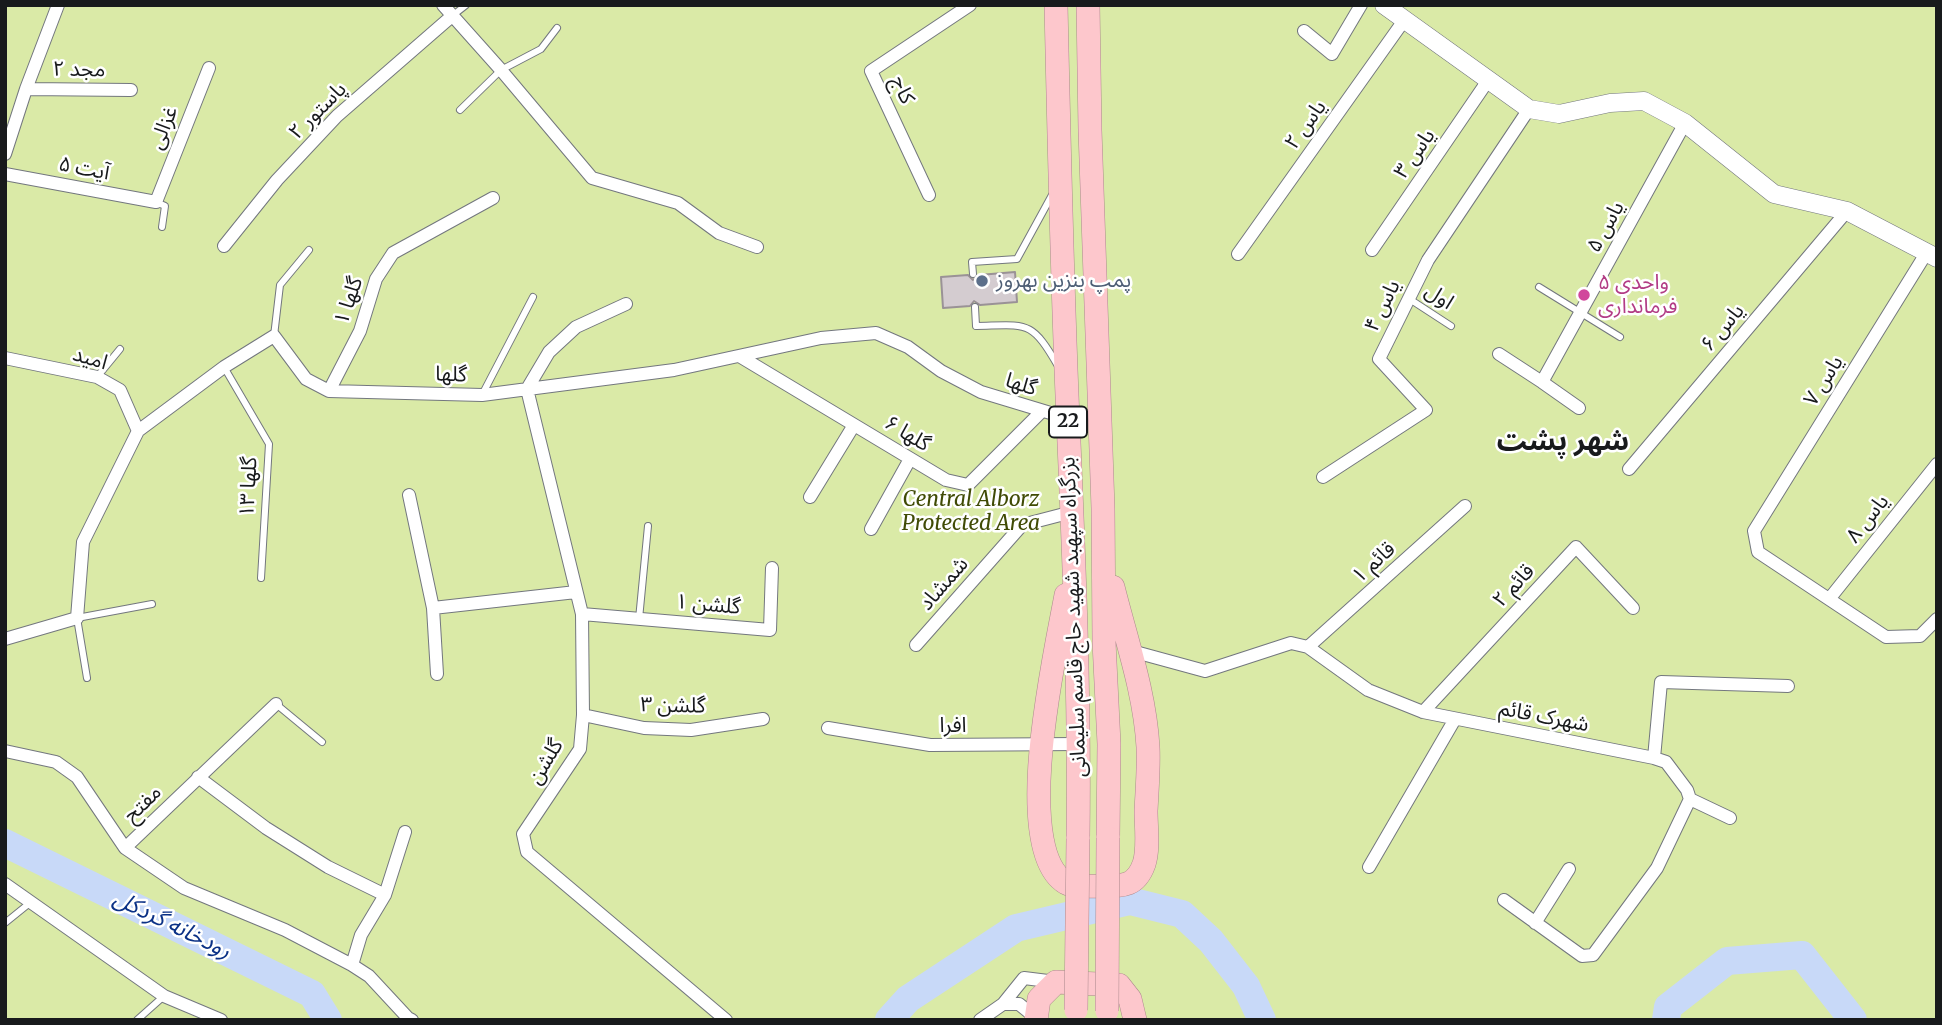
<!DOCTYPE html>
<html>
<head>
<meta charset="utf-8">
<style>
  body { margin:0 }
  #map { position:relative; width:1942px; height:1025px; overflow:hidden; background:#eef3fa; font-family:Merriweather,serif }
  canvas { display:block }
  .frame { position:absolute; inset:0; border:7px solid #181a1c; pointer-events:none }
</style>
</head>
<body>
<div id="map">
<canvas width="1942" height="1025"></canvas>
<div class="frame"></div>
</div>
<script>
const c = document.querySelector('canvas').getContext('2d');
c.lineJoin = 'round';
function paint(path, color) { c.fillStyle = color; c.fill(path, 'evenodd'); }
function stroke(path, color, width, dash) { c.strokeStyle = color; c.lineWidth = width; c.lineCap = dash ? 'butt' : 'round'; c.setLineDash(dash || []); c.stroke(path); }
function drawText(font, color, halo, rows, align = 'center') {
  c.font = font + ' Merriweather,"Noto Sans Arabic",serif'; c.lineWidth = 5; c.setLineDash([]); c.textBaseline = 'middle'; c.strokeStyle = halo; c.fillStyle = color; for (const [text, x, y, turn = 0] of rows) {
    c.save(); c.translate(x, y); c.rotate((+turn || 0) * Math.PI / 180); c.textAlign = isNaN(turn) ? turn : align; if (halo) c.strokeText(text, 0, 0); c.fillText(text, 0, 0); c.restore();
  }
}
paint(new Path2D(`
  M5 5H1937V1020H5Z`), '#daeaa7');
stroke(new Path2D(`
  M5 843 312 994 328 1020
  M889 1020 908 999 1016 928 1130 901 1182 914 1211 941 1246 986 1262 1020
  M1666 1020 1668 1007 1727 961 1802 955 1853 1020`), '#c8d9f8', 28);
const building = new Path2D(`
  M1015 272 1017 302 980 305 974 301 970 306 943 308 941 277 968 275 973 280 979 275Z`);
paint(building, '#d4ccd0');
stroke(building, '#9a9296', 2);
const lane = new Path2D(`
  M452 16 466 5
  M460 110 501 70 541 49 557 28
  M156 202 165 206 162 227
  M973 274 972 262 1017 259 1052 195
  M1539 287 1620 337
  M1408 298 1451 326
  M975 307 976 326C1027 325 1031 319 1058 366
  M274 336 280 285 309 250
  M224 367 269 444 261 578
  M97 377 120 349
  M483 393 533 297
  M639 619 648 526
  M87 678 77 618 152 604
  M276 704 322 742
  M5 923 31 902
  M137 1020 164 996`);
const street = new Path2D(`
  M443 5 501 70 592 178 678 203 719 233 757 247
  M1304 31 1332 54 1361 5
  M26 89 131 90
  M5 154 26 89 58 5
  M5 174 156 202 209 68
  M929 195 871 71 970 5
  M224 246 277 180 337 116 452 16
  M1372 250 1489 79
  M1927 252 1754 531 1758 552 1886 637 1920 636 1937 619
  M1238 254 1405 19
  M626 304 576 327 549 352 527 389 582 614 583 715 580 749 523 834 527 852 726 1020
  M1499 354 1542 382
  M741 357 946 480 968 485 1041 412
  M5 358 97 377 120 390 138 431
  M329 391 360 331 376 279 393 253 493 198
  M1579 408 1542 382 1685 123
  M1629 469 1847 211
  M1323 477 1426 410 1379 359 1428 260 1529 109
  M409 495 433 608 437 674
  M810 497 854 425
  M871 529 910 459
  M1830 598 1937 464
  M433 608 576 592
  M582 614 770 630 772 568
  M5 639 77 618 83 542 138 431 224 367 274 336 306 379 329 391 482 395 674 370 821 338 876 333 908 347 941 371 981 392 1067 418
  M916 645 1022 525 1072 512
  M1308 647 1465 506
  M1128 650 1205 671 1291 643 1308 647 1368 690 1423 712 1654 758 1666 762 1687 790 1690 799 1657 868 1593 955 1582 956 1504 900
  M1423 712 1576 547 1633 608
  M583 715 644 728 691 730 763 719
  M828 728 930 745 1079 744
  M5 751 56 762 77 777 125 848 276 704
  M1654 758 1661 682 1788 686
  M198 777 266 828 328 867 385 895 405 832
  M1690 799 1730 818
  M125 848 184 888 285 930 352 965
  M1369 867 1455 719
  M5 884 164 996 221 1020
  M385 895 361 935 352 965 369 976 408 1018 412 1020
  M1535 923 1569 869
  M1003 1004H1019L1035 1017
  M980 1020 1003 1004 1024 978 1056 982`);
const secondary = new Path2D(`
  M1384 5 1529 109 1559 114 1610 103 1644 101 1685 123 1774 194 1847 211 1937 258`);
const highway = new Path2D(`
  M1056 5C1059 143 1062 281 1068 419 1074 559 1080 698 1078 839
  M1088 5 1090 130 1103 508 1104 642 1109 744 1108 838
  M1066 595C1056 650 1010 850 1066 883 1075 888 1093 886 1103 886 1124 886 1136 886 1144 864 1149 849 1146 827 1146 811 1147 790 1149 768 1148 747 1145 693 1126 639 1113 587
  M1036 1020 1039 999 1056 982 1119 985 1130 999 1135 1020`);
stroke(lane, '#73777e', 8);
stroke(street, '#73777e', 14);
stroke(secondary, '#73777e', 19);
stroke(highway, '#ad8a8e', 24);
stroke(lane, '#fff', 6);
stroke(street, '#fff', 12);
stroke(secondary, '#fff', 18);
stroke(highway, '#fdc7cc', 23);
const highwayBridge = new Path2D(`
  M1076 1010 1078 839
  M1107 1011 1108 838`);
stroke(highwayBridge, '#ad8a8e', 24, []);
stroke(highwayBridge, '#fdc7cc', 23);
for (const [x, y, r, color] of [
  [982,281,7,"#5c6f8a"],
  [1584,295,7,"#d1479c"]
]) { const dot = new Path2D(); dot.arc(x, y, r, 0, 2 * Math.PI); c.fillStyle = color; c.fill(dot); stroke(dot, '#fff', 2.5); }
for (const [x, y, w] of [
  [1068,422,38]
]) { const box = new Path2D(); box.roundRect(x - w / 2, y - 15.5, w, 31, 5); c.fillStyle = '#fff'; c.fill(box); stroke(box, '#181a1c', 2); }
drawText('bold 19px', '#181a1c', null, [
  ["22",1068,422]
]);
drawText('21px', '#181a1c', '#fff', [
  ["مجد ۲",79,70,1],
  ["کاج",902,90,65],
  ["پاستور ۲",318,111,-45],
  ["یاس ۲",1306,125,-54],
  ["غزالی",164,128,-68],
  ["یاس ۳",1415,154,-55],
  ["آیت ۵",84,169,11],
  ["یاس ۵",1606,227,-61],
  ["اول",1439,297,33],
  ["گلها ۱",349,301,-71],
  ["یاس ۴",1383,306,-64],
  ["یاس ۶",1723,328,-50],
  ["امید",90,359,17],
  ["گلها",451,375,2],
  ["یاس ۷",1824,381,-58],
  ["گلها",1021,385,18],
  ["گلها ۶",907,434,31],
  ["گلها ۱۳",249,487,-87],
  ["یاس ۸",1868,519,-52],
  ["قائم ۱",1374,563,-42],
  ["شمشاد",944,584,-49],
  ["قائم ۲",1514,586,-47],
  ["گلشن ۱",708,605,5],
  ["بزرگراه سپهبد شهید حاج قاسم سلیمانی",1074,617,-92],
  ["گلشن ۳",673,706,1],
  ["شهرک قائم",1544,717,11],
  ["افرا",953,726],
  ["گلشن",546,762,-59],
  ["مفتح",143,804,-44]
]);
drawText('21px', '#4e5e75', '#fff', [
  ["پمپ بنزین بهروز",996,281]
], 'left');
drawText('21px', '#b23c85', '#fff', [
  ["۵ واحدی",1598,283],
  ["فرمانداری",1598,307]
], 'left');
drawText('italic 21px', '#404b05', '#fff', [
  ["Central Alborz",971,500],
  ["Protected Area",971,524]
]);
drawText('italic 23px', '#0b3186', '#fff', [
  ["رودخانه گردکل",172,925,26]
]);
drawText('bold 28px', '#181a1c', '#fff', [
  ["شهر پشت",1563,442]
]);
</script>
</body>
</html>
